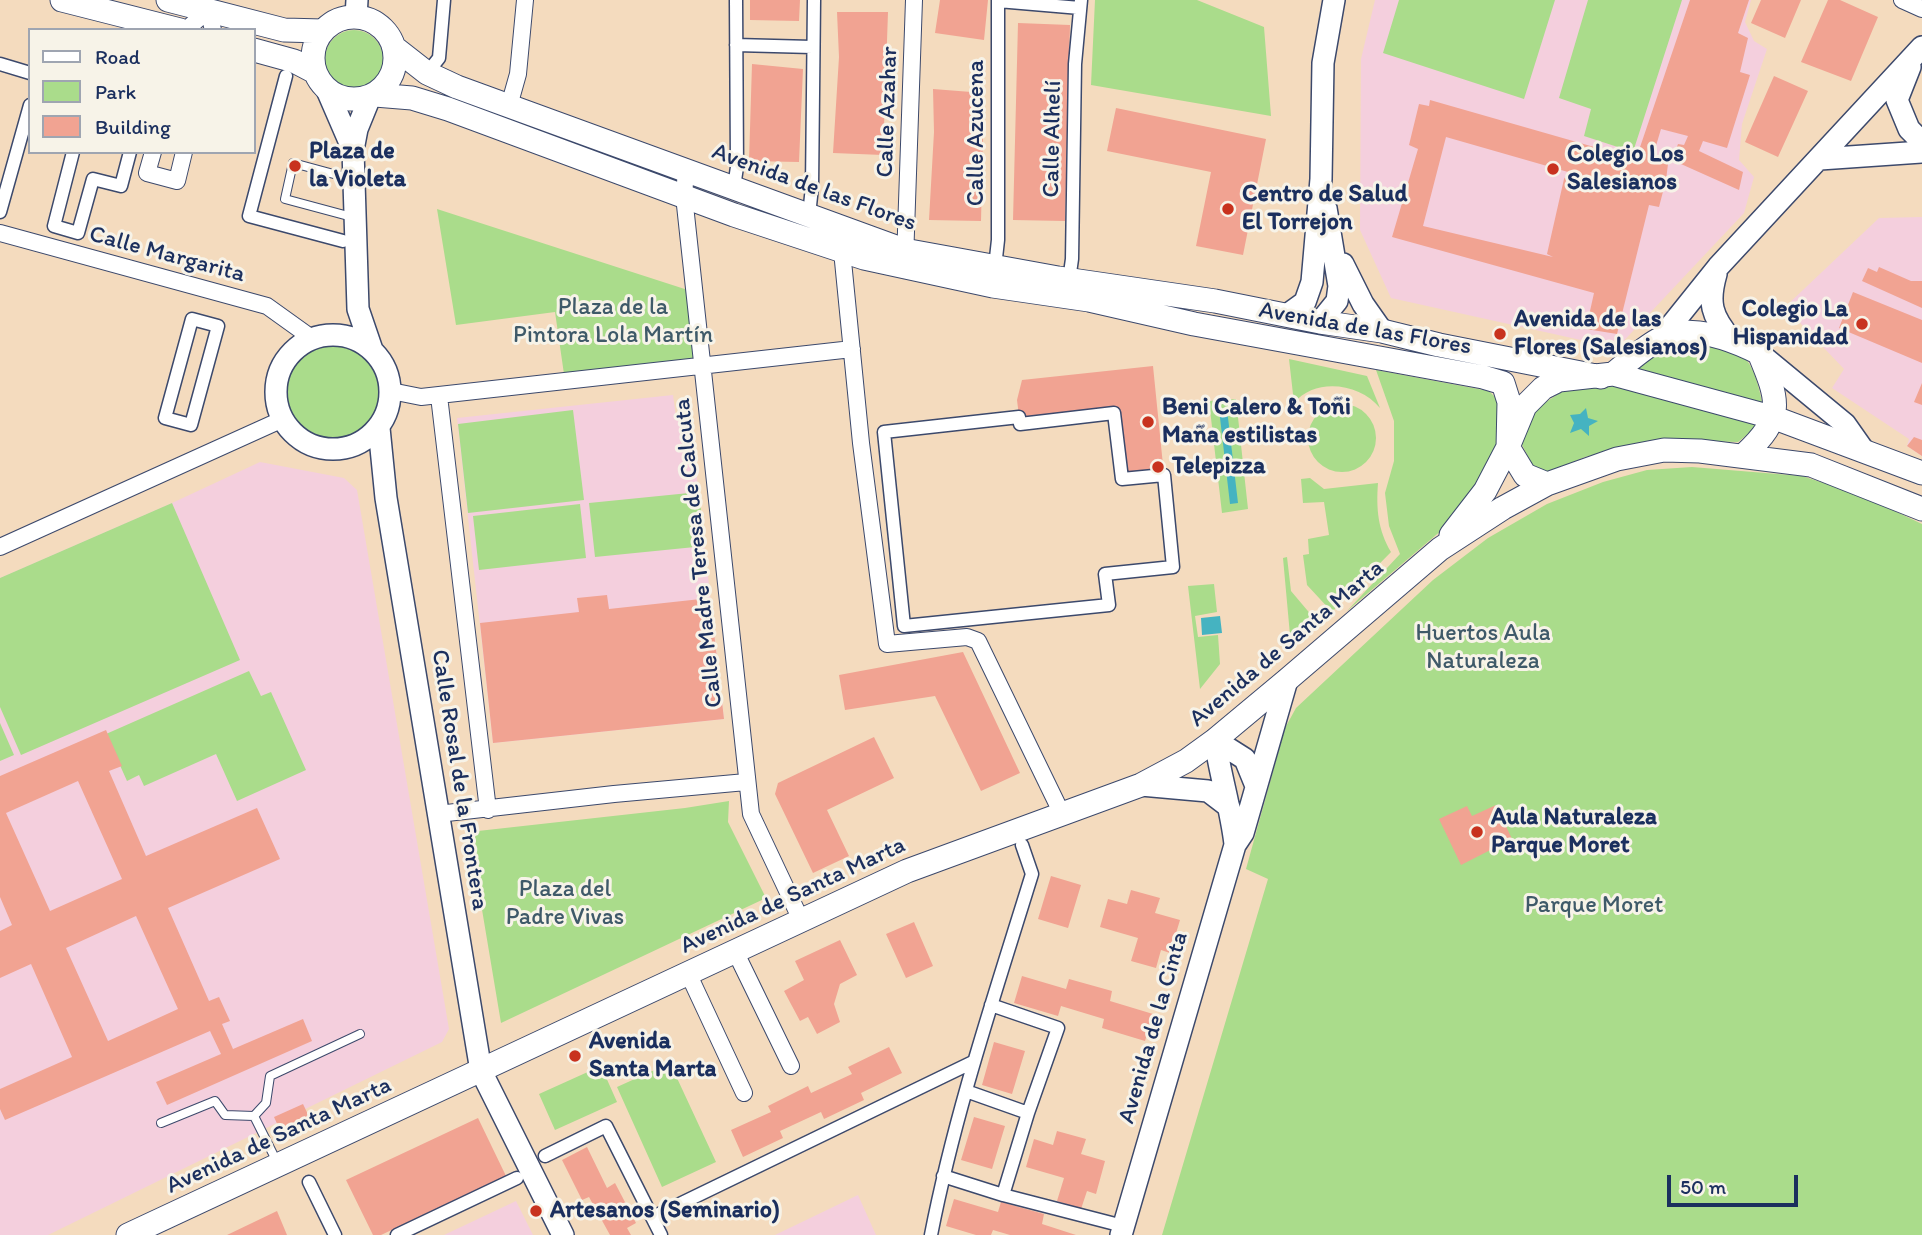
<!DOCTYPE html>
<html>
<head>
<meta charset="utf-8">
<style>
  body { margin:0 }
  #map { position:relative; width:1922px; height:1235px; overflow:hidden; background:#f4dbbe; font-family:Itim,sans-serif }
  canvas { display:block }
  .legend { position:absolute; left:28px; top:28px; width:228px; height:126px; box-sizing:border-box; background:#f7f3e8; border:2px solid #9fa5b1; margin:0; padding:9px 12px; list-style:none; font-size:21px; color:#1b2f5e }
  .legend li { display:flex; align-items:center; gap:14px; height:35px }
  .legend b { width:35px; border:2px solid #9fa5b1 }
  .scale { position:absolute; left:1667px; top:1175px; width:131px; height:32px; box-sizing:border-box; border:4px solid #1b2f5e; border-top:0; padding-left:9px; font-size:21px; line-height:24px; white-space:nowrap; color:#1b2f5e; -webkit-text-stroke:5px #f7f3e8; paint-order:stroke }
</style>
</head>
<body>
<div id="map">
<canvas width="1922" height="1235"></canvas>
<ul class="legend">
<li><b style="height:9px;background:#fff"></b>Road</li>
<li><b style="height:19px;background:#aadc8b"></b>Park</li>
<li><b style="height:19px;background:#f1a392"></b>Building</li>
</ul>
<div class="scale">50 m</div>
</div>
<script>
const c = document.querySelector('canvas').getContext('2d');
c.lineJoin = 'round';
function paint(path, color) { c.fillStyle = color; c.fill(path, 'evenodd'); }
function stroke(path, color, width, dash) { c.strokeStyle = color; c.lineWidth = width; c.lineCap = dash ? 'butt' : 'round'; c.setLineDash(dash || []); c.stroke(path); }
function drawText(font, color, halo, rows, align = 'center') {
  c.font = font + ' Itim,sans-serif'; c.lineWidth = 6; c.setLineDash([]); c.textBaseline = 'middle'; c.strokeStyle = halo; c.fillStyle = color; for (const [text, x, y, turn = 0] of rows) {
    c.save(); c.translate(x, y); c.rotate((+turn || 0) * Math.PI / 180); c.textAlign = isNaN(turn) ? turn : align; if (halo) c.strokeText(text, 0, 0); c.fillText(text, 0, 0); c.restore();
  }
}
paint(new Path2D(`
  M1375 0H1751L1745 22 1754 41 1767 49 1742 124 1739 160 1754 177 1744 213 1617 348 1391 298 1360 230 1361 59Z
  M1922 217V456L1907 446 1909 439 1832 388 1844 369 1785 307 1879 218Z
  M673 395 676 417 690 416 724 719 493 743 457 418Z
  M260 462 344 478 357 490 449 1029 442 1042 48 1235H0V578L172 503Z
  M858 1195 876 1235H775Z
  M516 1201 533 1235H444Z`), '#f4cfdd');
paint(new Path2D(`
  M1095 0H1197L1264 27 1271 116 1091 85Z
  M1399 0H1555L1524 99 1383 53Z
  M1588 0H1682L1633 152 1584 136 1591 109 1559 98Z
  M325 59a29 29 0 1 1 58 0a29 29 0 1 1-58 0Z
  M437 209 694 292 702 366 565 381 555 312 456 325Z
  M1691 342C1744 349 1752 352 1763 406L1634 370 1666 348Z
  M285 393a49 49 0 1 1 98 0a49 49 0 1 1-98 0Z
  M1289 359 1367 376 1380 408C1360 383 1315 377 1294 403Z
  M1376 370 1489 391 1496 398 1499 413 1500 427 1496 461 1470 506 1347 611 1400 554 1389 526 1385 493 1394 461V421Z
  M1607 383 1759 425 1738 442 1656 440 1585 457 1548 473 1534 468 1521 443 1534 410 1564 390Z
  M1236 399 1248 509 1222 513 1209 401Z
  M1308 438a34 34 0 1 1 68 0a34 34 0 1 1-68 0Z
  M573 410 584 500 468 513 458 424Z
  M1692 467 1802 476 1861 495 1922 524V1235H1162L1268 879 1246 869 1285 728 1296 708 1433 580 1488 538 1547 504 1603 482 1647 470Z
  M1310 478 1324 489 1378 483C1376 509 1378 530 1391 552L1332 612 1307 585 1303 555 1309 554 1308 539 1329 535 1324 502 1303 503 1301 479Z
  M699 492 705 546 595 557 589 503Z
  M172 503 240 660 21 755 0 707V578Z
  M580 504 586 558 479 570 473 516Z
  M1287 557 1291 591 1318 623 1291 646 1283 558Z
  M1214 584 1217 612 1195 616 1198 637 1218 635 1220 664 1200 689 1188 586Z
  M249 671 261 696 271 692 306 770 237 801 216 754 144 786 139 775 127 781 106 734Z
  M0 723 14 755 0 761Z
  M729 801 728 822 766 898 501 1023 469 832 685 808Z
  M670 1063 716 1162 662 1187 617 1087Z
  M601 1066 617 1102 555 1130 539 1094Z`), '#aadc8b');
paint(new Path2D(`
  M1586 408 1588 418 1598 421 1589 426V436L1581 429 1570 433 1574 423 1570 415 1580 414Z
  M1219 409H1227L1238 503 1230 504Z
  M1220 616 1222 633 1202 635 1201 618Z`), '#45b3c1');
paint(new Path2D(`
  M750 0H800L799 21 750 20Z
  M940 0H988L984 40 935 33Z
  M1690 0H1749L1738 33 1748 38 1740 72 1750 75 1727 148 1703 141 1699 151 1743 172 1739 190 1672 160 1678 144 1684 145 1688 136 1661 129 1652 159 1668 164 1666 180 1659 207 1649 205 1617 334 1586 329 1594 293 1392 237 1418 149 1409 145 1419 104 1429 106 1430 100 1636 159ZM1446 137 1568 172 1564 179 1547 254 1553 257 1423 226Z
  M1761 0H1801L1785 38 1751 23Z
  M1828 0H1840L1878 17 1851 81 1801 62Z
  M837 12H888L883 155 833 153 839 57Z
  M1018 23 1070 25 1065 221 1013 220Z
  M752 64 803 69 799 162 749 161Z
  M1774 76 1808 91 1778 157 1745 142Z
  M933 89 984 93 981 221 929 220 934 132Z
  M1116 108 1266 139 1243 255 1196 246 1211 172 1107 151Z
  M1879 267 1911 281H1922V308L1862 281 1868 268 1877 272Z
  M1853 292 1922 320V363L1839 328Z
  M1153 366 1164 475 1122 479 1114 413 1020 424 1017 400 1022 380Z
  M1922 383V405L1914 402Z
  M1914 437 1922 440V456L1907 446Z
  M607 595 609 609 710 598 724 719 493 743 480 623 579 612 577 598Z
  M963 652 1020 773 981 791 935 696 845 710 839 675Z
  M106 730 122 766 109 771 146 856 257 808 280 859 168 908 209 1001 219 997 230 1021 222 1024 233 1049 303 1019 312 1041 167 1105 156 1082 221 1054 210 1031 5 1120 0 1109V1089L72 1057 31 964 0 978V931L12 925 0 897V776ZM78 781 122 879 50 911 6 813ZM136 916 178 1009 108 1041 66 948Z
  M874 737 894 778 827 810 849 856 813 873 775 794 778 783Z
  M1496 805 1512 839 1461 865 1439 819 1467 806 1472 816Z
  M1051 876 1081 885 1068 928 1038 919Z
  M1131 890 1160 898 1155 913 1180 920 1170 953 1161 950 1156 968 1131 961 1138 938 1100 927 1108 899 1127 904Z
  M914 922 933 966 906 978 886 934Z
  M840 940 857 975 840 984 834 1004 840 1022 817 1034 808 1017 800 1021 784 991 804 980 795 961Z
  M1022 976 1066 989 1069 979 1112 991 1110 1001 1153 1014 1145 1041 1102 1028 1104 1019 1061 1006 1058 1016 1014 1003Z
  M994 1042 1025 1051 1012 1094 982 1085Z
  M889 1047 902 1073 861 1093 864 1100 824 1119 821 1112 780 1131 783 1138 743 1157 731 1130 771 1112 768 1106 808 1086 811 1093 852 1074 848 1067Z
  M303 1104 313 1125 284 1139 274 1117Z
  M974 1117 1005 1126 992 1169 961 1160Z
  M478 1118 506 1176 381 1235H373L346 1180Z
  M1057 1131 1086 1139 1081 1154 1105 1161 1096 1194 1087 1191 1081 1209 1057 1201 1064 1178 1026 1167 1034 1139 1053 1145Z
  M587 1147 607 1188 615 1183 636 1223 627 1228 631 1235H610L589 1197 582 1200 562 1160Z
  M954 1199 998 1212 1001 1202 1044 1214 1042 1224 1076 1235H1010L993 1230 991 1235H976L946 1226Z
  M277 1211 287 1235H227Z`), '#f1a392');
const service = new Path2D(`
  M352 217 285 199 293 163 341 176 353 175
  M254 1116 266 1103 270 1076 360 1034
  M161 1123 215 1101 225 1115 254 1116 277 1162`);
const pedestrian = new Path2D(`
  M998 1 1080 8
  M736 45 812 47
  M0 64 30 73
  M427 73 439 58 444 0
  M286 76 249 216 343 241
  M73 152 54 226 78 233 93 179 121 186 130 152
  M734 187 737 167 736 0
  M0 212 30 105
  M809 215 812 187 814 0
  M995 267 998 240V0
  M1069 280 1072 259 1075 64 1081 0
  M192 319 218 326 191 425 165 418Z
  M1114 413 1122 479 1164 475 1173 567 1105 574 1109 605 904 626 884 432 1019 417 1020 424Z
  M966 1091 1028 1113 1058 1028 991 1005
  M545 1156 606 1126 661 1235
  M943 1176 1003 1195 1028 1113
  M309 1182 335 1235
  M1003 1195 1123 1226
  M653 1217 973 1062
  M397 1235 517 1178
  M931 1235C955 1112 995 994 1032 874L1022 845`);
const minor = new Path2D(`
  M1902 0 1922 9
  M186 30 208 10 213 30
  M509 106 518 74 525 0
  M153 152 147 173 177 181 184 152
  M686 170 684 196 688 233 751 814 801 920
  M0 233 267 306 313 339
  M842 251 861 443 887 644 967 637 978 641 1062 814
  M905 260 914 0
  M391 391 421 397 852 349
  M439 396 488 810
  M0 547 283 419
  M438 814 614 794 746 782
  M735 951 791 1066
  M688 973 744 1093`);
const tertiary = new Path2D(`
  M356 17 357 0
  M1910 67 1897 100 1909 129 1922 142
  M327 90 353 150
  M370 97 357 129 353 150 358 309 372 350
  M1820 159 1922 152
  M1343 264 1363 304 1382 331
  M1716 274C1708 302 1711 316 1731 339
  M1287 315 1305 302 1312 282 1321 179 1323 63 1334 0
  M1320 322 1337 301 1339 286 1326 208
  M276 392a57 57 0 1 1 114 0a57 57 0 1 1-114 0Z
  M1661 338 1718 267 1922 47
  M1759 353 1845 424 1864 451
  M379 428 386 498 481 1071 563 1235
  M1215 740C1220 775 1231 809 1235 844
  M1215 740 1245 759 1256 786
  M1141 785 1208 791 1229 807
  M1121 1235 1235 845 1243 833 1287 680`);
const secondary = new Path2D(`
  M62 0 180 30
  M168 0 284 30 323 31
  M313 58a41 41 0 1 1 82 0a41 41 0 1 1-82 0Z
  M395 48 427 73 457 87 904 250 1058 278 1215 301 1320 322 1382 331 1439 345 1601 377
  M254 50 294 61 315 72
  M375 95 412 98 448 109 734 215 864 258 993 286 1089 300 1194 324 1483 377 1503 383 1509 402 1508 447 1525 475 1547 484
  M1613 374C1628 362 1642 349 1658 340 1689 322 1731 339 1759 353 1779 401 1785 417 1744 455
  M1451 535 1485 491 1508 447 1525 406 1543 388 1559 380 1613 374 1775 418 1922 473
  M128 1235 907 871 1141 785 1186 761 1215 740 1287 680 1440 549 1503 508 1547 484 1617 459 1664 450 1700 451 1811 465 1922 509`);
stroke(service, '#3c496c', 10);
stroke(pedestrian, '#3c496c', 15);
stroke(minor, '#3c496c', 18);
stroke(tertiary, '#3c496c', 24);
stroke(secondary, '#3c496c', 25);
stroke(service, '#fff', 8);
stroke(pedestrian, '#fff', 12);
stroke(minor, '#fff', 16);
stroke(tertiary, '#fff', 21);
stroke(secondary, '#fff', 23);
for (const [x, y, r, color] of [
  [295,166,7,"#c8321e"],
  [1553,169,7,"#c8321e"],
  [1228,209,7,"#c8321e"],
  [1862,324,7,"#c8321e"],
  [1500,334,7,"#c8321e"],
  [1148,422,7,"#c8321e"],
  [1158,467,7,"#c8321e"],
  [1477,832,7,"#c8321e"],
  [575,1056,7,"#c8321e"],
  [536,1211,7,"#c8321e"]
]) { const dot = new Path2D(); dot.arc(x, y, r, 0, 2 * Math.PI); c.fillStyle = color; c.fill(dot); stroke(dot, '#f7f3e8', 2.5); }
drawText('24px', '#1b2f5e', '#f7f3e8', [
  ["Calle Azahar",888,112,-88],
  ["Calle Azucena",977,133,-90],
  ["Calle Alhelí",1053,139,-89],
  ["Avenida de las Flores",814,188,20],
  ["Calle Margarita",167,255,15],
  ["Avenida de las Flores",1365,329,10],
  ["Calle Madre Teresa de Calcuta",699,553,-96],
  ["Avenida de Santa Marta",1287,644,-40],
  ["Calle Rosal de la Frontera",459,780,81],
  ["Avenida de Santa Marta",793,896,-25],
  ["Avenida de la Cinta",1154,1028,-74],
  ["Avenida de Santa Marta",279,1136,-25]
]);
drawText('bold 24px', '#1b2f5e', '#f7f3e8', [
  ["Plaza de",309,152],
  ["la Violeta",309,180],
  ["Colegio Los",1567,155],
  ["Salesianos",1567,183],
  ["Centro de Salud",1242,195],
  ["El Torrejon",1242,223],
  ["Colegio La",1848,310,"right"],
  ["Hispanidad",1848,338,"right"],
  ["Avenida de las",1514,320],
  ["Flores (Salesianos)",1514,348],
  ["Beni Calero & Toñi",1162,408],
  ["Maña estilistas",1162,436],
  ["Telepizza",1172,467],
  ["Aula Naturaleza",1491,818],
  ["Parque Moret",1491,846],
  ["Avenida",589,1042],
  ["Santa Marta",589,1070],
  ["Artesanos (Seminario)",550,1211]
], 'left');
drawText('24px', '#3f5a69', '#f7f3e8', [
  ["Plaza de la",613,308],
  ["Pintora Lola Martín",613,336],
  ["Huertos Aula",1483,634],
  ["Naturaleza",1483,662],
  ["Plaza del",565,890],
  ["Padre Vivas",565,918],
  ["Parque Moret",1594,906]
]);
</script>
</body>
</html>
